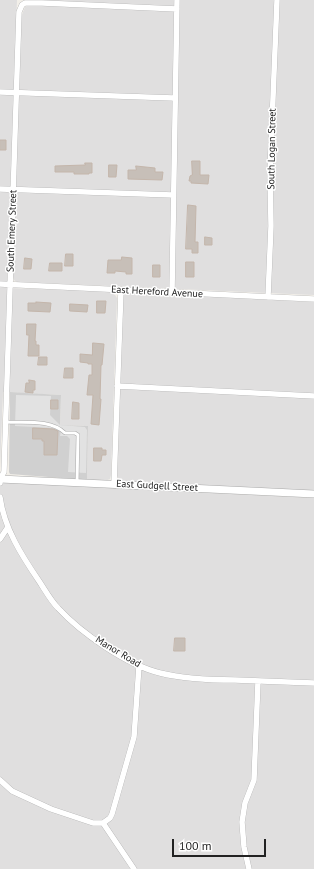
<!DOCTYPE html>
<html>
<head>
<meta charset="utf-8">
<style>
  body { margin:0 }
  #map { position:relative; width:314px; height:869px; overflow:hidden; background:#f2efe9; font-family:"PT Sans",sans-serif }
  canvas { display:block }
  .scale { position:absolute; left:172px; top:839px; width:94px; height:18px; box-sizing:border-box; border:2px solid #222; border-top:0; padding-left:5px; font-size:12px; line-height:14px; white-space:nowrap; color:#222; -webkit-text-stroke:3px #fff; paint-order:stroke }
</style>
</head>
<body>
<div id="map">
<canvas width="314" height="869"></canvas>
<div class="scale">100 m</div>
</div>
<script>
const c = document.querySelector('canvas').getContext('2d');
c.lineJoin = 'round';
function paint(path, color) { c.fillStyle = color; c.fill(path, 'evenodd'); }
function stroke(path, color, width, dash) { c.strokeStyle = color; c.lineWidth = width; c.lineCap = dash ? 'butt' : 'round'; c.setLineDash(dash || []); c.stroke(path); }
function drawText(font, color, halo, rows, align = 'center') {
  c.font = font + ' "PT Sans",sans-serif'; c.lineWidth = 3; c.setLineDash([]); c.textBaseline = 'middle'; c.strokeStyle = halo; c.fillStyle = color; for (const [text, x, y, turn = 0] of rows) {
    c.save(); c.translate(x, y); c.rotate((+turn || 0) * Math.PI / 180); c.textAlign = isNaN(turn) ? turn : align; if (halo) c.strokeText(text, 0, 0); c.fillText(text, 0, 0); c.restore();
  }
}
paint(new Path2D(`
  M0 0H17L7 288 108 291 115 295 117 298 111 475 110 479 105 481 87 480 88 426 60 425 61 395 3 392 0 468Z
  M37 0H314V295L17 282 14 280 13 277 21 17 25 7Z
  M127 292 314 302V491L122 481 119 479 117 476 123 298 124 294Z
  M0 482 314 498V869H0Z`), '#e0dfdf');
paint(new Path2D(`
  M10 392 61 395 60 425 88 426 87 480 10 474 9 472Z`), '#d0d0d0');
paint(new Path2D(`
  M16 395 51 396 50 415 60 425 85 427 87 430 86 473 68 472 70 439 67 436H60L61 430 55 428 15 426Z`), '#e2e2e2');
const building = new Path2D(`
  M0 140H6V150H0Z
  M192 161H200V175H209L208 184 191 183V181H189L190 176 192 175Z
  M85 163H92V173H89V174H74V172H55V166L85 165Z
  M109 165H117L116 177H109Z
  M136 166 155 168V172H163L162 180 128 179V170H136Z
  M188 205 196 206 195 242H198V253H192V249H186Z
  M205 237 212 238V245H205Z
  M66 254H73V266H65Z
  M122 257 132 258V274H126V272L115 271V273H107L108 260H121Z
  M25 258 32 259 31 269H24Z
  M186 262H194V277H186Z
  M50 263H62V271H49Z
  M153 265H160V277H153Z
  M97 301H106L105 313H97Z
  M36 302 51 303 50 312 28 311V303H36Z
  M70 304 88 305 87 312 70 311Z
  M27 324H36L35 341H36V345H39V356H28L29 335H27Z
  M93 343 104 344 102 365H101L100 399H101L99 425 91 424 93 395H87L89 375H92V364H88V363L80 362V354L92 355Z
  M39 357H47V365H38Z
  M65 368H73V378H64Z
  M29 380 35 381V390H33V393L25 392 26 383H29Z
  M51 400H58V409H51Z
  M73 402 79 403V419H72Z
  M33 428 53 429 58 431 57 455H44V441H42V439H33Z
  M94 448H102V450H106V455H102L101 461H94Z
  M175 638H185V651H174Z`);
paint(building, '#c7bfb8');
stroke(building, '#c4b6ab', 1);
const service = new Path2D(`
  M6 422C25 423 51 419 65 433H75L78 435 77 483`);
const minor = new Path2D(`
  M0 92 174 98
  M0 189 173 195
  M0 284 314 299
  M172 292 177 0
  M268 297 271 226 270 172 277 0
  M117 386 314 396
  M0 483V479L4 472 19 12 22 5 25 3H42L177 9
  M114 484 121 290
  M0 497C4 528 22 556 39 581 45 590 51 601 58 608 81 633 127 665 160 673 184 679 210 680 235 680 261 681 288 682 314 683
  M0 539 8 527
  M0 780 12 791 51 809 93 823H103L134 869
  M103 823 110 818 112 814 134 737 139 666
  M249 869 244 847 242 822 245 803 254 780 258 681`);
const tertiary = new Path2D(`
  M0 479 314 494`);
stroke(service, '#a9a9a9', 4);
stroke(minor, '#a9a9a9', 6);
stroke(tertiary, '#a9a9a9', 8);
stroke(service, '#fff', 3);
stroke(minor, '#fff', 5.5);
stroke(tertiary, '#fff', 7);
drawText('10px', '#222', '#fff', [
  ["South Logan Street",272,149,-89],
  ["South Emery Street",12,231,-88],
  ["East Hereford Avenue",157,292,3],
  ["East Gudgell Street",157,486,3],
  ["Manor Road",118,652,31]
]);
</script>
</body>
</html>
